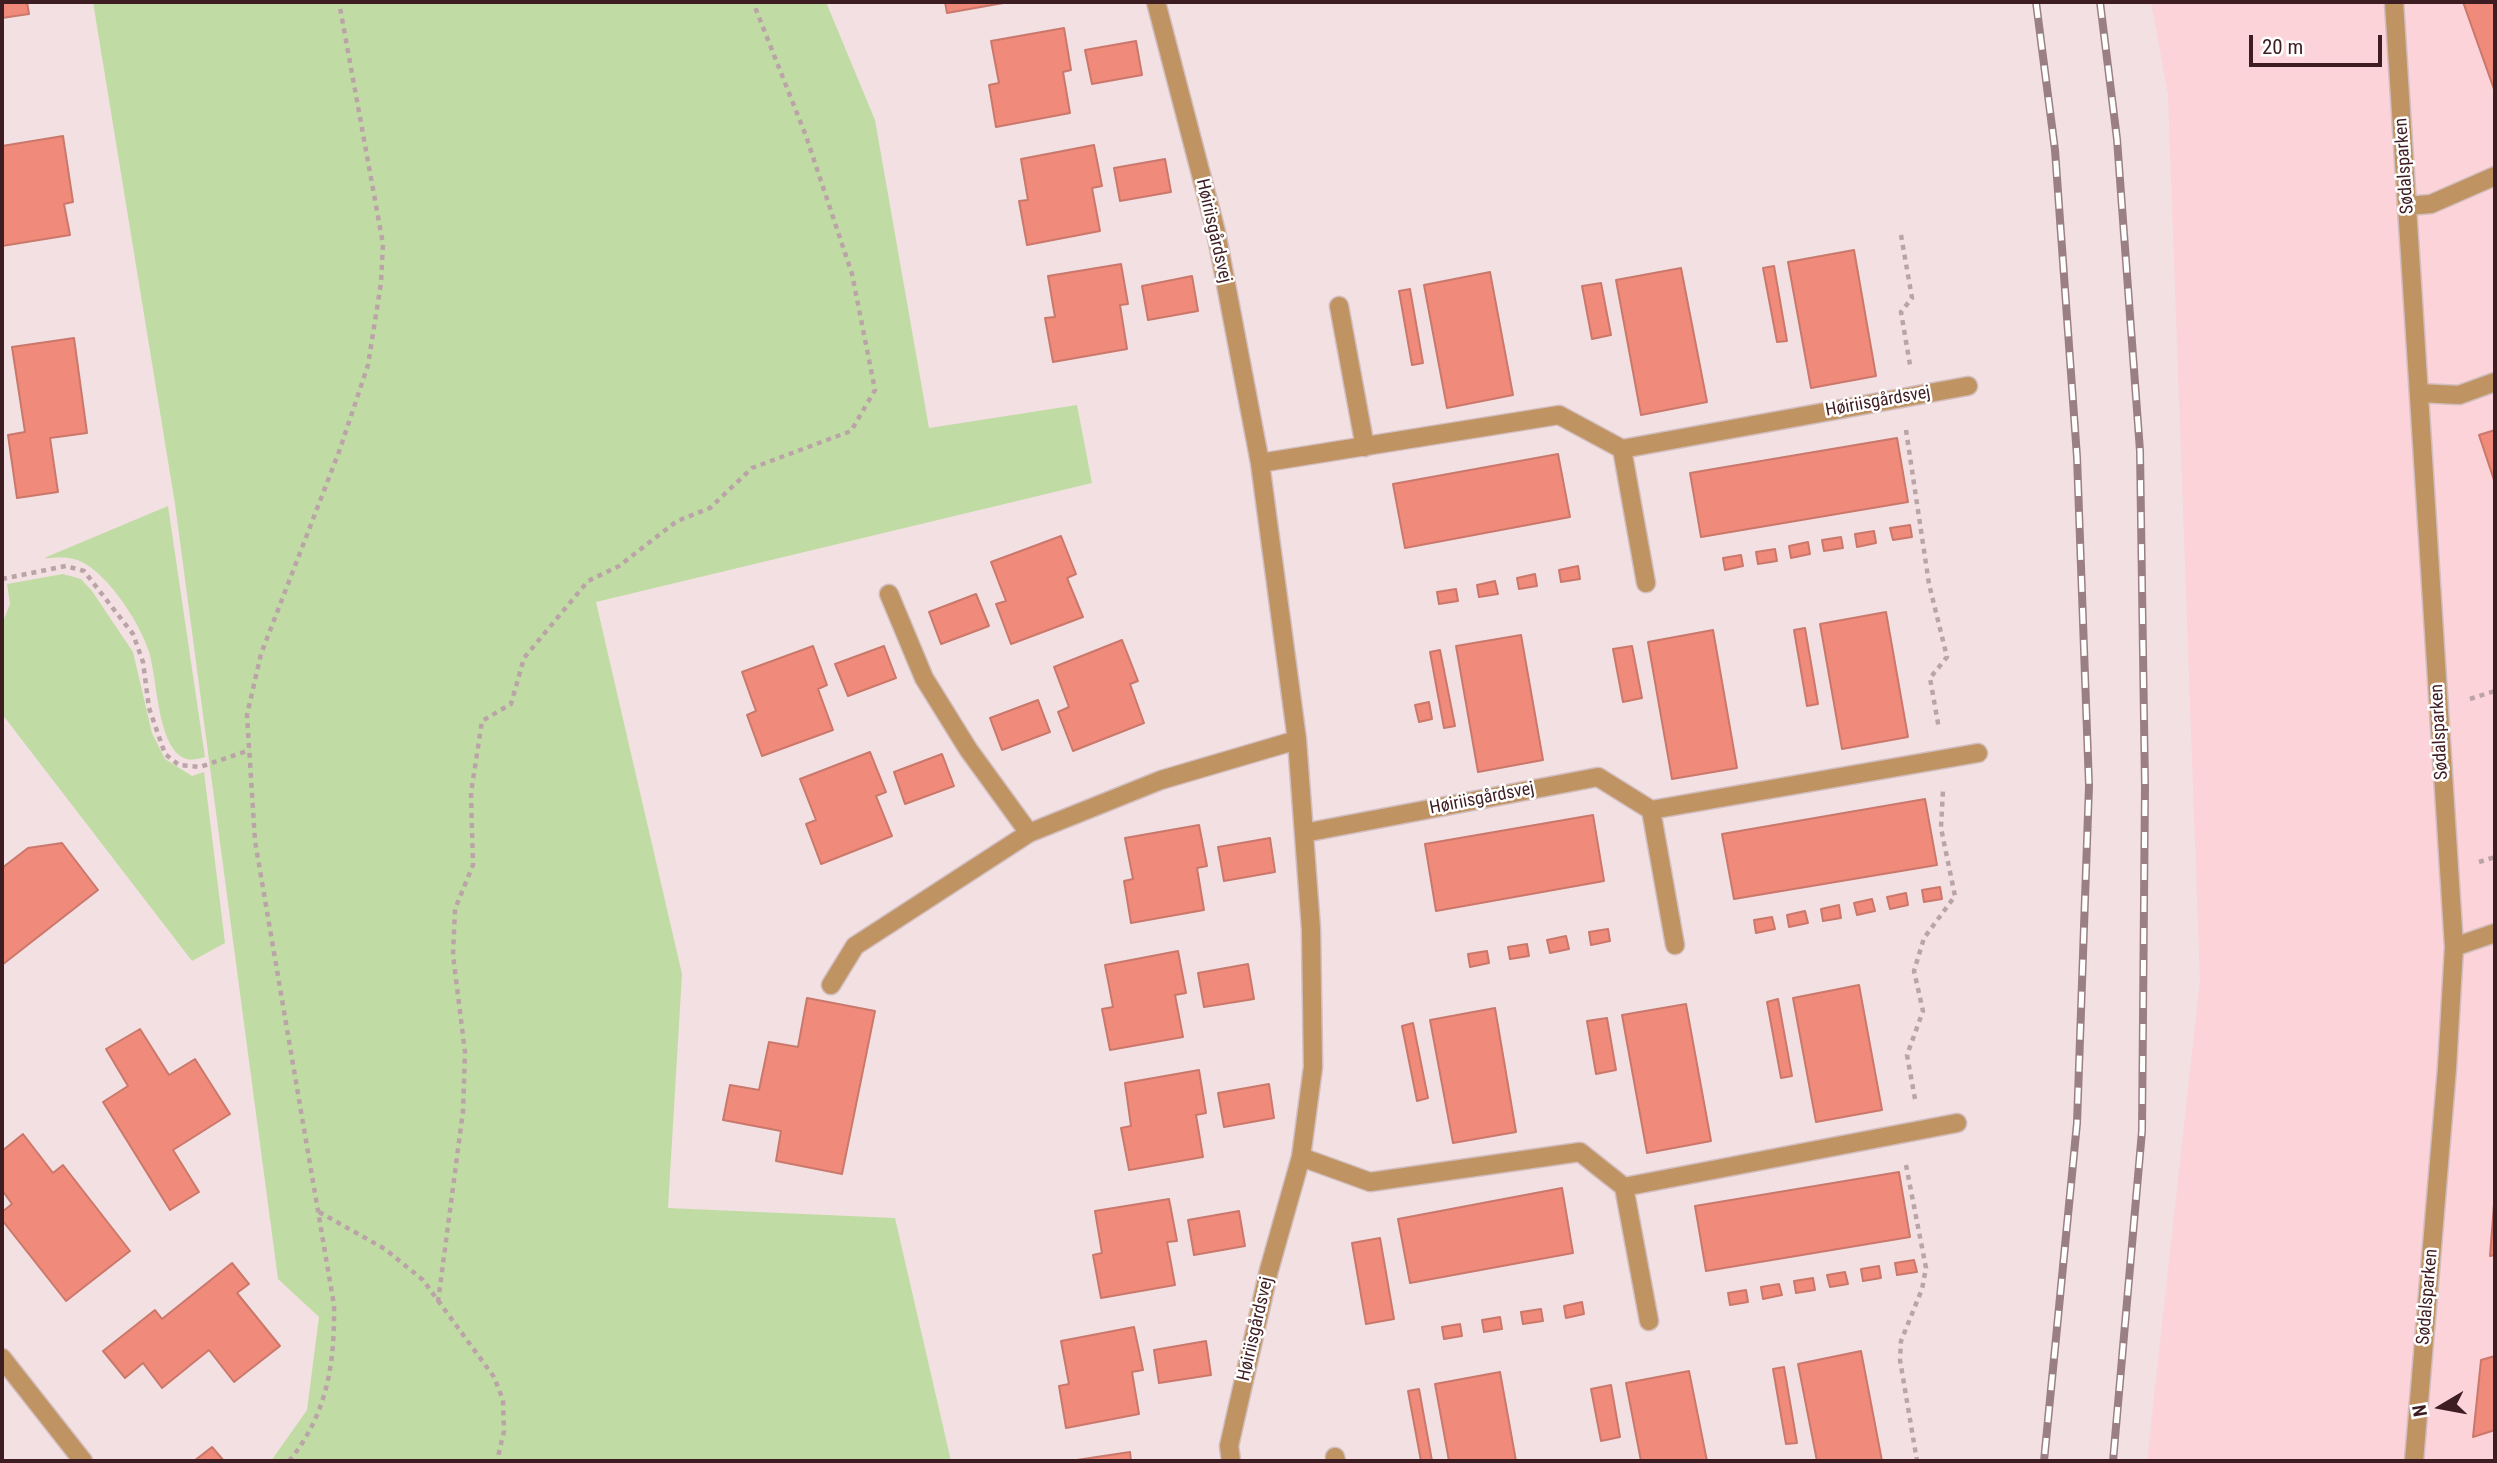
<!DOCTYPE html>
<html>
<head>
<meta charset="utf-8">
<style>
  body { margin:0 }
  #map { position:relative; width:2497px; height:1463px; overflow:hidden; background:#f3e0e2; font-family:"Roboto Condensed",sans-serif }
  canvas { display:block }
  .frame { position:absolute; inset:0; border:4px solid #3d1c22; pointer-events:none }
  .north { position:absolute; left:2406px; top:1372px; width:70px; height:70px; -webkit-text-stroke:5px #fff; paint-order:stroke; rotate:260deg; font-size:19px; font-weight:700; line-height:28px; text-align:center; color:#3d1c22 }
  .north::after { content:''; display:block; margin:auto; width:24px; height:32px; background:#3d1c22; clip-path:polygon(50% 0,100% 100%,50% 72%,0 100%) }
  .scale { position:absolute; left:2249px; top:35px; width:133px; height:32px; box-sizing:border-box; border:4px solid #3d1c22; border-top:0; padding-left:9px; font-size:21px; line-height:24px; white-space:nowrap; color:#3d1c22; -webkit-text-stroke:5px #fff; paint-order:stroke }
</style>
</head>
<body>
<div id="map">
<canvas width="2497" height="1463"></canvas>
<div class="frame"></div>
<div class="north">N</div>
<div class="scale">20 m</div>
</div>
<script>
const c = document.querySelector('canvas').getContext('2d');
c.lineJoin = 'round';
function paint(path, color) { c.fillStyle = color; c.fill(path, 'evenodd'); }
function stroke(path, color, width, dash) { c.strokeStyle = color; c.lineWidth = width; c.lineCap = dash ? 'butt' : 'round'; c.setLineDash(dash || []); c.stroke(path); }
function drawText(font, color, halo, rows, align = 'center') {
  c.font = font + ' "Roboto Condensed",sans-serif'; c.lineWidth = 5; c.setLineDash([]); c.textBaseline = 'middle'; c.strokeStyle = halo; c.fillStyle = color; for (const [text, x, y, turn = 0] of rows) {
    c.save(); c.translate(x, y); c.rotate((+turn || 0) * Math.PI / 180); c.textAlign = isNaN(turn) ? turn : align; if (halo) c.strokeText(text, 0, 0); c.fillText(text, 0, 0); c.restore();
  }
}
paint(new Path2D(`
  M2151 2H2495V1461H2147L2200 981 2168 94Z`), '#fbd3d8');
paint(new Path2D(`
  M93 2H826L875 120 929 428 1077 405 1092 483 596 602 682 974 668 1208 895 1218 951 1461H271L307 1410 319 1317 278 1279 175 504Z
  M168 506 205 757C198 759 191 761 184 758 157 746 157 676 149 652 141 624 105 569 77 560 66 556 56 558 44 558Z
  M63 574 81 579 92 591 133 652 152 733 165 759 192 776 204 772 225 943 192 961 2 714V624L10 604 7 584Z`), '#c0dca4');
const building = new Path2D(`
  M2 2H27L29 14 2 18Z
  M945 2H1009L947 13Z
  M2463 2H2495V92Z
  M1064 28 1071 70 1063 72 1070 113 996 127 989 85 999 83 991 41Z
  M1136 41 1142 75 1092 84 1085 50Z
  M63 136 73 202 64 204 70 235 2 246V146Z
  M1094 145 1102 186 1092 188 1100 231 1027 245 1019 201 1028 200 1021 159Z
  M1165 159 1171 192 1120 201 1114 168Z
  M1854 250 1876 376 1811 388 1788 262Z
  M1121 264 1128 304 1120 305 1127 349 1053 362 1045 318 1055 317 1048 276Z
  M1774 266 1787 341 1777 342 1763 268Z
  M1681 268 1707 402 1641 415 1616 280Z
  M1490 272 1513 395 1447 408 1424 285Z
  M1192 276 1198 311 1148 320 1142 286Z
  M1601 283 1611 335 1592 339 1582 286Z
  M1410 289 1423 363 1412 365 1399 291Z
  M74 338 87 433 50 438 58 492 17 498 8 435 25 432 12 347Z
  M2495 430V483L2479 435Z
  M1897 438 1908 502 1701 537 1690 473Z
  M1558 454 1570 517 1405 548 1393 484Z
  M1910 525 1912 537 1893 540 1890 528Z
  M1874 531 1876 543 1857 547 1855 534Z
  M1061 536 1076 574 1067 578 1083 617 1011 644 996 604 1006 601 991 562Z
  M1841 537 1843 548 1824 551 1822 540Z
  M1808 542 1810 554 1791 558 1789 546Z
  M1775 549 1777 561 1758 564 1756 552Z
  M1741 555 1743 566 1725 570 1723 558Z
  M1578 566 1580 579 1561 582 1559 570Z
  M1535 574 1537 586 1519 589 1517 578Z
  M1495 581 1498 594 1479 597 1477 585Z
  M1456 589 1458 601 1439 604 1437 592Z
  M976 594 989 626 941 644 929 612Z
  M1886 612 1908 737 1842 749 1820 624Z
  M1805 628 1818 704 1807 706 1794 630Z
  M1713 630 1737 768 1672 779 1648 642Z
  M1521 635 1543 760 1478 772 1456 646Z
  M1122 640 1138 681 1130 684 1144 723 1073 751 1058 712 1069 707 1054 667Z
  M813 646 827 685 818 689 833 730 762 756 747 715 756 711 742 672Z
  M884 646 896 678 848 696 835 664Z
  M1632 646 1642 698 1623 702 1613 649Z
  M1440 650 1455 726 1444 728 1430 652Z
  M1038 700 1050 732 1002 750 990 718Z
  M1429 702 1432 719 1419 722 1415 705Z
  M870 752 886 792 876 796 892 836 821 864 806 824 816 820 800 779Z
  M942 754 954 786 905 804 894 772Z
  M1925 799 1937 865 1734 899 1722 834Z
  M1593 815 1604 881 1436 911 1425 844Z
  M1199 825 1207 866 1197 868 1204 910 1131 923 1124 881 1133 879 1125 838Z
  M1270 838 1275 872 1224 881 1218 847Z
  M62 843 98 890 2 965V868L28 848Z
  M1940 887 1942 899 1924 902 1922 890Z
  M1906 893 1908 905 1890 909 1887 897Z
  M1872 899 1875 911 1857 915 1854 903Z
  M1839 905 1841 918 1823 921 1821 909Z
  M1805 911 1808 923 1789 927 1787 915Z
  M1772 917 1775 929 1756 933 1754 920Z
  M1608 929 1610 941 1591 945 1589 932Z
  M1566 936 1569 949 1550 953 1547 940Z
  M1527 944 1529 956 1510 959 1508 947Z
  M1178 951 1186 993 1175 995 1183 1037 1110 1050 1102 1009 1113 1007 1105 965Z
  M1487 951 1489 963 1470 967 1468 954Z
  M1248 964 1254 999 1204 1007 1198 973Z
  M1859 985 1882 1110 1816 1122 1793 998Z
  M807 998 875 1011 842 1174 776 1161 781 1131 723 1120 730 1085 759 1090 769 1042 798 1047Z
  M1778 999 1792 1076 1781 1078 1767 1002Z
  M1686 1004 1711 1141 1647 1153 1622 1015Z
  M1495 1008 1516 1132 1453 1143 1430 1020Z
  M1607 1018 1616 1070 1596 1074 1587 1021Z
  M1413 1023 1428 1098 1417 1101 1402 1026Z
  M140 1029 169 1075 195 1059 230 1114 173 1150 199 1192 170 1210 103 1102 128 1086 106 1049Z
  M1199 1070 1206 1113 1196 1115 1203 1157 1129 1170 1121 1128 1131 1126 1125 1083Z
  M1269 1084 1274 1118 1224 1127 1218 1093Z
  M23 1134 53 1173 63 1165 130 1251 66 1301 2 1220V1212L12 1204 2 1190V1151Z
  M1899 1172 1910 1237 1706 1271 1695 1206Z
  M1562 1188 1573 1253 1410 1283 1398 1219Z
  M2495 1191V1255L2490 1256Z
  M1169 1199 1177 1241 1167 1242 1175 1285 1101 1298 1093 1255 1102 1253 1095 1211Z
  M1239 1211 1245 1246 1194 1255 1188 1220Z
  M1380 1238 1394 1319 1366 1324 1352 1243Z
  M1914 1260 1917 1272 1897 1275 1895 1263Z
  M232 1263 249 1284 237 1293 280 1346 234 1382 209 1350 162 1388 143 1363 125 1378 103 1351 155 1310 162 1319Z
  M1879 1266 1881 1278 1863 1281 1861 1269Z
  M1845 1272 1848 1284 1830 1287 1827 1275Z
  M1813 1278 1815 1290 1796 1293 1794 1281Z
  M1779 1284 1782 1295 1763 1299 1761 1287Z
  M1746 1290 1748 1302 1730 1305 1728 1293Z
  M1582 1302 1584 1314 1566 1318 1564 1306Z
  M1541 1309 1543 1321 1523 1324 1521 1312Z
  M1500 1317 1502 1329 1484 1332 1482 1320Z
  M1460 1324 1462 1336 1444 1339 1442 1327Z
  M1134 1327 1143 1370 1132 1372 1139 1414 1066 1428 1059 1386 1069 1384 1061 1341Z
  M1206 1341 1211 1375 1159 1383 1154 1350Z
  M1861 1351 1882 1461H1817L1798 1364Z
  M2495 1356V1430L2473 1437 2481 1360Z
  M1784 1367 1797 1443 1786 1444 1773 1369Z
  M1689 1371 1707 1461H1641L1626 1383Z
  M1500 1372 1516 1461H1449L1435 1384Z
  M1611 1385 1620 1437 1601 1441 1591 1389Z
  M1419 1389 1432 1461H1421L1408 1391Z
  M212 1447 224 1461H194Z
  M1130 1452 1131 1461H1070Z`);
paint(building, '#f08a7a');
stroke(building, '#ca786b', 2);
const minor = new Path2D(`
  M1156 2 1216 232 1260 463 1297 740 1311 929 1313 1067 1301 1157 1269 1270 1229 1446 1231 1461
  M2394 2 2454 947 2447 1068 2414 1461
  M2407 206 2431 204 2495 176
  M1339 306 1365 447
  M2419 393 2459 395 2495 382
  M1622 449 1646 583
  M1260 463 1559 415 1622 449 1968 386
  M889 594 924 678 968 749 1029 833
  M1651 810 1675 945
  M1304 833 1598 777 1651 810 1978 753
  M2454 947 2495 933
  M831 985 855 946 1029 833 1161 780 1297 740
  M1301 1157 1370 1182 1580 1152 1624 1187 1957 1123
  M1624 1187 1649 1321
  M2 1358 83 1461
  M1335 1457 1336 1461`);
stroke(minor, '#d2bdbf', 21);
stroke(new Path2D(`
  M1901 235 1912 298 1901 312 1910 365
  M1906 430 1929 584 1947 657 1930 678 1939 729
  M2 579 66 566 84 571 133 634 143 662 149 708 165 754 179 765 200 767 250 750
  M2470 699 2495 691
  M2479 862 2495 857
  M1915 1099 1907 1055 1923 1011 1914 971 1924 938 1955 896 1941 828 1943 790
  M1906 1165 1926 1268 1922 1289 1901 1341 1900 1360 1917 1461
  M319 1212 385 1249 423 1280 494 1377 503 1400 504 1431 497 1461
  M438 1302 463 1111 465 1052 453 955 455 909 473 865 471 793 482 721 511 704 524 658 588 581 619 566 677 521 710 508 752 468 851 431 875 390 852 274 806 136 753 2
  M289 1461C327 1415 335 1363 334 1305L255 841 247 715 261 654 340 449 368 365 381 283 383 244 339 2`), '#bba4a7', 4.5, [5, 5]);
stroke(minor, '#bf9462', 18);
const rail = new Path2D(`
  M2036 2 2055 150 2077 457 2089 786 2077 1123 2044 1461
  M2100 2 2117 139 2140 451 2145 787 2142 1131 2113 1461`);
stroke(rail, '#9a8084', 8);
stroke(rail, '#fff', 5, [16]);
drawText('18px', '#3d1c22', '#fff', [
  ["Sødalsparken",2405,166,-94],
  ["Høiriisgårdsvej",1213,231,77],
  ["Høiriisgårdsvej",1878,402,-10],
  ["Sødalsparken",2440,732,-93],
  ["Høiriisgårdsvej",1482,799,-11],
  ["Sødalsparken",2428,1297,-85],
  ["Høiriisgårdsvej",1256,1329,-77]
]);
</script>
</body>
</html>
